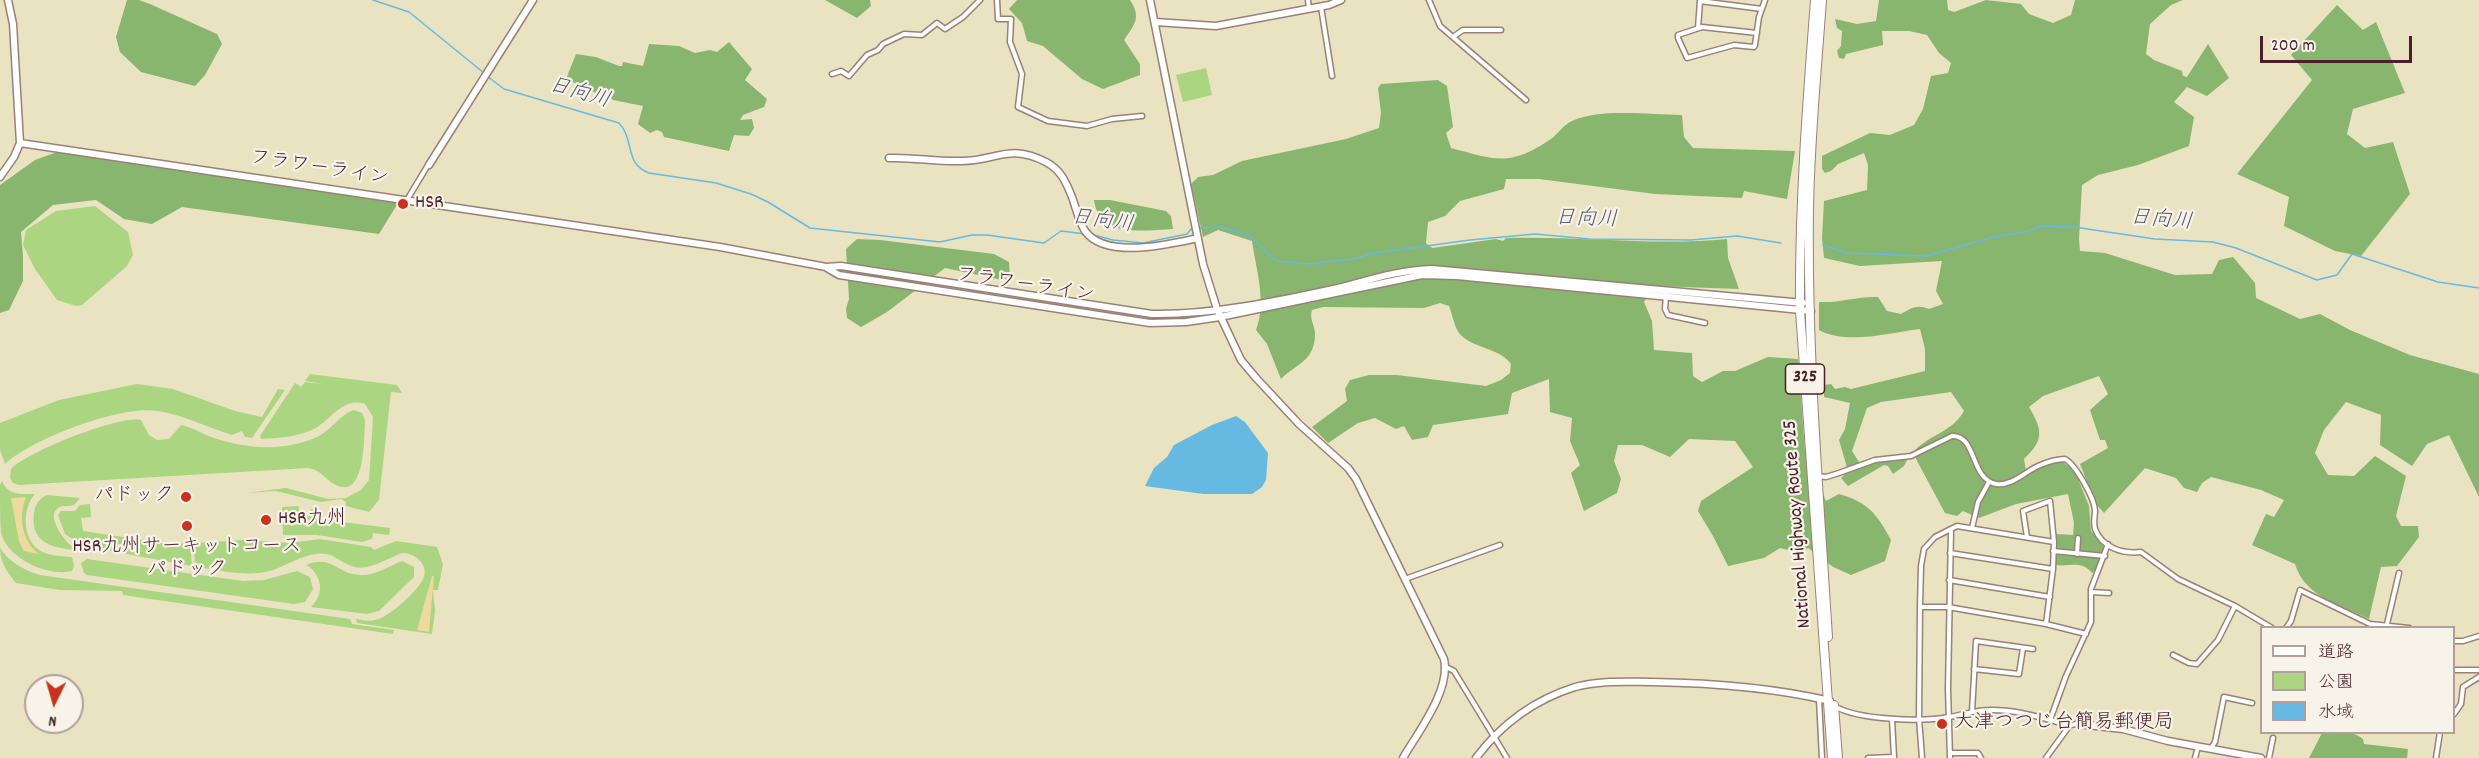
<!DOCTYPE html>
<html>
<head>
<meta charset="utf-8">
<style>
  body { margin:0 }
  #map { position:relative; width:2479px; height:758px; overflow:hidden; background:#e9e3c2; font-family:Dekko,"Klee One",sans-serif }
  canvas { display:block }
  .legend { position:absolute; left:2260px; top:626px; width:195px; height:108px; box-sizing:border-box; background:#f7f3e8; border:2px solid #b29e9c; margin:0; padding:8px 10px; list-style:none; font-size:18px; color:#4a1f2b }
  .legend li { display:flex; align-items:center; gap:12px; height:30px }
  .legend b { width:30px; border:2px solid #b29e9c }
  .north { position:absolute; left:24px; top:674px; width:60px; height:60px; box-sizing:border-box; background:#f7f3e8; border:2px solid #b29e9c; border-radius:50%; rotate:185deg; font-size:16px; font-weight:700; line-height:24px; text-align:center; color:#4a1f2b }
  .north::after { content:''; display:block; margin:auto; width:21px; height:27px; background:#c8321e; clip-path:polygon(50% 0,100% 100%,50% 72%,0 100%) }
  .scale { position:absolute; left:2260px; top:36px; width:152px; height:27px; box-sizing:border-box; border:3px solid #4a1f2b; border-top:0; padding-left:8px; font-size:18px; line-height:21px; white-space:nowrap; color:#4a1f2b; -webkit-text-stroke:4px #f7f3e8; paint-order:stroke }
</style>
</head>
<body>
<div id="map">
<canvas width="2479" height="758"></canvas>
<ul class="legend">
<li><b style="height:8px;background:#fff"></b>道路</li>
<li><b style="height:16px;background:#abd581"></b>公園</li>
<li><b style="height:16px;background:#66bae2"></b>水域</li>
</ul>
<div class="north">N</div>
<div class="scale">200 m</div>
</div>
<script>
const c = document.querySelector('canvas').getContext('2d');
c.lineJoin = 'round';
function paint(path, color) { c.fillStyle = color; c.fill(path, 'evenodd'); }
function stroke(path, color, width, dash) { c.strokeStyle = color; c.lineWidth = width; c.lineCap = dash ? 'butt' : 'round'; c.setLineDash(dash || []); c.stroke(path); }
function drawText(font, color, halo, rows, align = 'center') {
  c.font = font + ' Dekko,"Klee One",sans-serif'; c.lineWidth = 4.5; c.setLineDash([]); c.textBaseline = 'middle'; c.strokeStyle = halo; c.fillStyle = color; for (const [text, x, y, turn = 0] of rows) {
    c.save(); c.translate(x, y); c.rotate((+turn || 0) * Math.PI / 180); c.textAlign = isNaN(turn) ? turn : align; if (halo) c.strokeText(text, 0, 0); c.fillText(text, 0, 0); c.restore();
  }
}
paint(new Path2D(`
  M1206 68 1212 95 1183 102 1176 75Z
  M95 206 128 232 133 255 127 266 82 305 76 306 57 300 35 269 23 245 26 230 56 211Z
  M310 374 397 385 402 393 391 392 379 500 369 512 346 506V502L341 499 321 502 276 491 246 493 286 488 328 499 346 498 361 490 369 480 373 417 365 404C342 396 331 421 312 430 296 437 278 438 261 439L260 436 295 383 301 387 305 382 323 384 305 381Z
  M137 384 173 389 235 411 262 417 278 389 285 390 252 438 245 437 242 431 232 435C207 427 183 415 158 411 120 405 32 439 5 464L0 450V423L59 400Z
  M354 410 362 413 365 420C364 436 366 500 336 485 325 480 322 470 308 468L19 485 13 483 10 478 11 469C27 452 119 415 141 420L149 435 157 440 169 439 181 425C192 427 201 433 211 437 245 449 284 452 317 437 330 431 342 413 354 410Z
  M2 481C8 496 21 494 35 494 22 508 22 538 39 550 48 556 61 556 72 557L74 566 72 571C48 577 8 559 1 533 0 519 0 500 0 485Z
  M47 495 80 498 74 505C68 507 60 504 56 510 48 519 65 542 73 547 79 550 86 551 92 552 65 548 29 551 34 513 35 504 40 498 47 495Z
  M90 504 91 517 81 518 83 531 169 544 190 543 192 566 83 546 65 534 58 515 61 511H75L80 505Z
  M299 506V514L309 516 311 509 317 511 318 519 390 528 389 535 373 533 372 539 362 542 317 535H283L282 507Z
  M320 539 371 547 374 550 396 541 437 547 443 564 438 590H433L435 611 432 634 357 623 356 619C362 620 369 622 375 620 388 618 415 593 422 581 431 566 416 553 402 553 388 558 369 571 354 567 340 563 333 551 316 554 301 556 287 565 273 570 248 578 220 570 195 567L194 543 243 540 290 543Z
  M0 548C9 562 24 570 40 575L350 619 352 624 394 630 393 634 123 595 122 591 60 590 16 583C7 572 0 562 0 548Z
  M87 559 243 581 264 580 297 571 310 577 313 589 305 602 294 604 87 575 84 573 81 563Z
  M402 561 414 567V577L379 611 367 614 311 607C325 594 322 574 306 565 332 554 338 575 361 575 375 576 389 566 402 561Z`), '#abd581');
paint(new Path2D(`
  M127 0H139L150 4 217 34 222 44 205 75 195 86 141 72 120 52 116 37Z
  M825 0H870L871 6 857 18Z
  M1017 0H1130C1142 18 1134 25 1124 40L1140 64V75L1103 89 1082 79 1043 46 1027 41 1022 23 1009 9Z
  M1879 0H1947L1948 10 1954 12 1986 0 2021 4 2029 14 2053 23 2071 15 2075 0H2183L2171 5 2150 24 2146 54 2154 60 2182 71 2183 76 2187 77 2208 44 2229 78 2207 96 2187 87 2174 102 2194 117 2189 146 2138 165 2098 175 2082 185 2079 239 2080 251 2105 253 2175 275 2212 274 2219 260 2233 257 2255 283 2256 298 2300 319 2320 314 2350 330 2410 355 2479 374V497L2449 435 2427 444 2412 466 2380 445 2381 415 2346 402 2324 430 2315 453 2328 475 2354 476 2375 456 2406 476 2396 516 2401 526H2418L2419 537 2397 566 2381 567 2369 619C2340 605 2305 597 2295 564L2252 545 2266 514 2274 517 2284 500 2261 490 2211 477 2202 483 2197 492 2184 488 2176 478 2145 468 2104 513 2096 504 2080 464 2108 448 2105 440H2100L2090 410 2108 394 2099 376 2043 396 2029 407C2043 431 2044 440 2024 459L2026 471 2062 461 2075 471 2089 506 2091 531 2104 547 2099 567 2092 573C2081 560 2070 567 2056 565V534L2073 535 2074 523 2068 494 2016 504 1979 518 1963 511 1957 516 1945 513 1916 459V449C1932 434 1953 431 1964 411L1951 392 1881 402 1867 408 1852 451 1859 462 1908 458 1904 466 1893 474 1888 466 1884 465 1848 486 1841 478 1848 471 1839 440 1845 429 1850 403 1824 397V385L1831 384 1835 389 1845 387 1851 389 1925 371V349L1920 329C1889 333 1847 345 1819 330V302C1840 303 1858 296 1878 297L1887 311 1901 314C1911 308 1917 304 1929 309L1943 304 1936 291 1942 261 1860 266 1824 258 1822 238 1824 201 1867 190 1868 165 1864 153 1838 164 1831 171 1825 173 1822 169V156L1870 133 1890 135 1914 125 1923 109 1931 76 1948 73 1951 63 1939 53 1927 35 1909 31H1882L1883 45 1846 54 1844 59 1839 58 1837 51 1841 46 1842 31 1837 28 1835 19 1857 24 1876 21Z
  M2337 5 2363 30 2376 22 2405 93 2353 109 2347 134 2365 148 2393 142 2410 194 2361 256 2335 251 2284 226 2289 197 2237 174 2312 80 2291 55Z
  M729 42 752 69 745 80 767 99 764 107 743 115 740 120 752 119 754 128 749 136 734 135 729 151 664 137 662 132 657 130 650 133 638 124 643 106 613 100 610 97 600 95 566 79 576 54 596 57 619 66H622L623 62 643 66 649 44 679 46 695 53 710 50 717 52Z
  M1438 80 1447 86 1453 127 1446 133 1451 148C1497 160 1509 167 1551 139 1558 134 1564 124 1572 121 1601 108 1649 115 1682 115L1684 137 1693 148 1795 151 1787 199 1744 191 1742 198 1655 194 1539 179H1506L1504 189 1460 201 1445 216 1428 222 1426 243 1432 248 1496 239 1503 241 1506 238C1580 236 1654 246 1727 239L1728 258 1739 289 1653 286 1644 302 1652 321 1654 350 1692 353 1693 376 1702 382 1723 371H1735L1768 357 1798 359 1805 451 1826 501 1839 494C1868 502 1877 514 1891 540L1885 561 1851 575 1833 567 1808 548 1800 553 1780 548 1764 558 1728 566 1713 536 1698 511 1701 501 1753 467 1735 441 1689 439 1670 457 1642 445H1618L1614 461 1621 479 1617 493 1584 511 1571 473 1580 465 1570 441 1572 418 1550 412 1549 379 1512 393 1508 414 1433 425 1428 437 1412 440 1404 426 1396 429 1375 418 1358 423 1328 443 1312 427 1347 401 1345 389 1350 380 1369 375H1397L1486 386 1501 380 1510 373 1511 364C1499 347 1472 349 1459 333 1454 326 1452 313 1449 306L1440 303 1424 308 1323 307 1312 310C1309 320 1315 325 1315 334 1315 361 1296 364 1281 379L1267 344 1256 330C1267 303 1256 269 1252 241L1218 230 1203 237 1191 184 1198 177 1213 175 1242 161 1346 139 1379 128 1381 113 1378 88 1381 84Z
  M60 151 398 203 379 234 182 207 152 224 124 219 96 200 53 205 21 232 23 257V281L9 310 0 313V185L35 160Z
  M1094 200H1110L1166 211 1171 216 1173 229C1145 230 1099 239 1094 200Z
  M857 239 880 240 994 254 1009 262 1010 277 1002 280 945 268 887 312 861 327 847 318 846 309 849 299 846 249Z
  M2322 733C2335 732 2352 730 2363 739L2364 744 2408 749 2407 758H2309Z`), '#88b66f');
paint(new Path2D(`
  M26 497C18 517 22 541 39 554L24 551 19 541 11 498Z
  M432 576H434L429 632 417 630Z`), '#eeda9e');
paint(new Path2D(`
  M1236 416 1245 422 1268 453 1266 480 1262 487 1252 494H1203L1145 486 1154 468 1167 457 1174 445 1212 425Z`), '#66bae2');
stroke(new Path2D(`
  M373 0 409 12 484 73
  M487 76 504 89 619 123C635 140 624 164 649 173L716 183 751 194 768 202 810 228 940 242 972 235H987L1044 243 1061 231 1086 234
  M1199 228 1220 227 1249 235 1276 261 1309 264 1352 259 1375 253 1470 240 1535 234 1590 239 1691 240 1737 236 1781 243
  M1090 234 1113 240 1143 243 1187 234 1191 229 1194 228
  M1823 245 1847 253 1926 256 1994 237 2029 231 2039 226 2074 227 2155 239 2213 242 2236 248 2317 280 2337 275 2352 254 2438 282 2479 288`), '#66bae2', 1.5);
const street = new Path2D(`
  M997 0 998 19H1011L1010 42 1022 74 1018 107 1048 121 1087 126 1112 119 1142 116
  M1308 0 1309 9
  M1429 0 1440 26 1526 100
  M1700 1 1762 9
  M1321 7 1332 76
  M1698 28 1700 1
  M1757 33 1702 27 1678 35V38L1687 58 1734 45 1754 47 1755 45 1759 17 1765 0
  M1453 37 1463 30H1501
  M832 74 841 71 849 76 867 55 878 50 883 44 904 34 922 35 937 23 945 29 963 17 980 0
  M407 200 428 165
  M1666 295 1665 309 1668 315 1705 323
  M1818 476 1826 477 1839 473 1875 460 1911 456 1952 436C1977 435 1970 479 1996 484 2012 486 2025 472 2038 466 2047 462 2057 459 2065 459 2076 465 2094 498 2095 510 2095 517 2093 522 2095 529 2102 548 2123 554 2141 552L2178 579 2235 606 2272 628
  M1972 528 1978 502 1989 482
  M2027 537 2023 511 2050 501 2054 542
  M2053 551 2105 556
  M1950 553 2053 569
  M2077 554 2078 538
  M1405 579 1500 545
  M1949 580 2050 597
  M2091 592 2109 593
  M1920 607H1948L2046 624 2053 569 2054 542 1957 526 1935 537 1924 549 1921 566 1920 607 1919 718 1922 758
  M2046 624 2086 634
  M2387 624 2399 573
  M2286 628 2291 621 2300 590 2370 624 2409 628
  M2454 641H2463L2479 636
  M2173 655 2189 663 2197 664 2218 640 2235 606
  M1446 667 1454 671 1507 758
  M1974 669 2019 674 2023 648
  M2454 670H2479
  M1819 699 1822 758
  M1836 707C1860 720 1922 722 1949 717 1963 715 1975 710 1989 710 2017 709 2044 719 2070 725L2078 724
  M1972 712 1976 641 2033 649
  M2454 714 2461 704 2463 687 2479 677
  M2050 720 2066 676 2091 622V589L2108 544
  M2211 748 2215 742 2224 697 2252 703
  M1950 753H1978L1981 758
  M1868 758 1894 757 1892 719
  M1950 758 1948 689 1951 530
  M2046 758 2070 725
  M2195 758 2198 747
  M2269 758 2273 738
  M2436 758 2440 732`);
const secondary = new Path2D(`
  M1150 0 1203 264 1217 309 1241 360 1257 379 1299 424 1348 468 1356 479 1444 659C1451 690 1418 732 1403 758
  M1155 22 1216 26 1329 5 1341 0
  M20 143 720 247 826 267 841 266 1152 314C1212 315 1279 301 1338 288 1369 280 1399 270 1432 269L1803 303
  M889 158C913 157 937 162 962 161 997 161 1008 143 1046 162 1061 170 1066 182 1072 197 1076 208 1079 222 1085 231 1106 260 1170 244 1198 238
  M429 165 533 0
  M0 177 14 157 20 143 13 24 8 0
  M827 268 839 275 1150 323 1186 322 1220 317 1422 275 1457 276 1811 311
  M2078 724 2123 729 2168 741 2261 758
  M1476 758C1502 723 1534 700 1575 687 1600 680 1627 682 1652 682 1712 683 1771 687 1830 701`);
const highway = new Path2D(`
  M1815 0C1807 104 1799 207 1800 311L1832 758
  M1822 0C1817 70 1810 139 1809 209 1807 352 1819 494 1828 637
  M1834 705 1838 758`);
stroke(street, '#9a8176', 7);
stroke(secondary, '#9a8176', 9);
stroke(highway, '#9a8176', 10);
stroke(street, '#fff', 4);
stroke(secondary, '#fff', 6);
stroke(highway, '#fff', 8);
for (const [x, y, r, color] of [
  [403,204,6,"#c8321e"],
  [186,497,6,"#c8321e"],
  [266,520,6,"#c8321e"],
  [187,526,6,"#c8321e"],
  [1942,724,6,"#c8321e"]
]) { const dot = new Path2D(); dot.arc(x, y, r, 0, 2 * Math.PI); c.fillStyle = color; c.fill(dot); stroke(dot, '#f7f3e8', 2); }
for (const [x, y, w] of [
  [1805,379,39]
]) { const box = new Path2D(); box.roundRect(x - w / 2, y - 15, w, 30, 4.5); c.fillStyle = '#f7f3e8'; c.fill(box); stroke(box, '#4a1f2b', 1.5); }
drawText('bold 18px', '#4a1f2b', null, [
  ["325",1805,379]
]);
drawText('20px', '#4a1f2b', '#f7f3e8', [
  ["フラワーライン",319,170,9],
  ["フラワーライン",1025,287,9],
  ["National Highway Route 325",1799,524,-94]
]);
drawText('20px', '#4a1f2b', '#f7f3e8', [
  ["HSR",415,204],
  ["パドック",174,497,"right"],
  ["HSR九州",278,520],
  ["HSR九州サーキットコース",187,548,"center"],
  ["パドック",187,571,"center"],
  ["大津つつじ台簡易郵便局",1954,724]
], 'left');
drawText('italic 21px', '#54556b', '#f7f3e8', [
  ["日向川",579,95,16],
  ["日向川",1586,221,2],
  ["日向川",2161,222,5],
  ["日向川",1102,223,8]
]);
</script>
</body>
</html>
